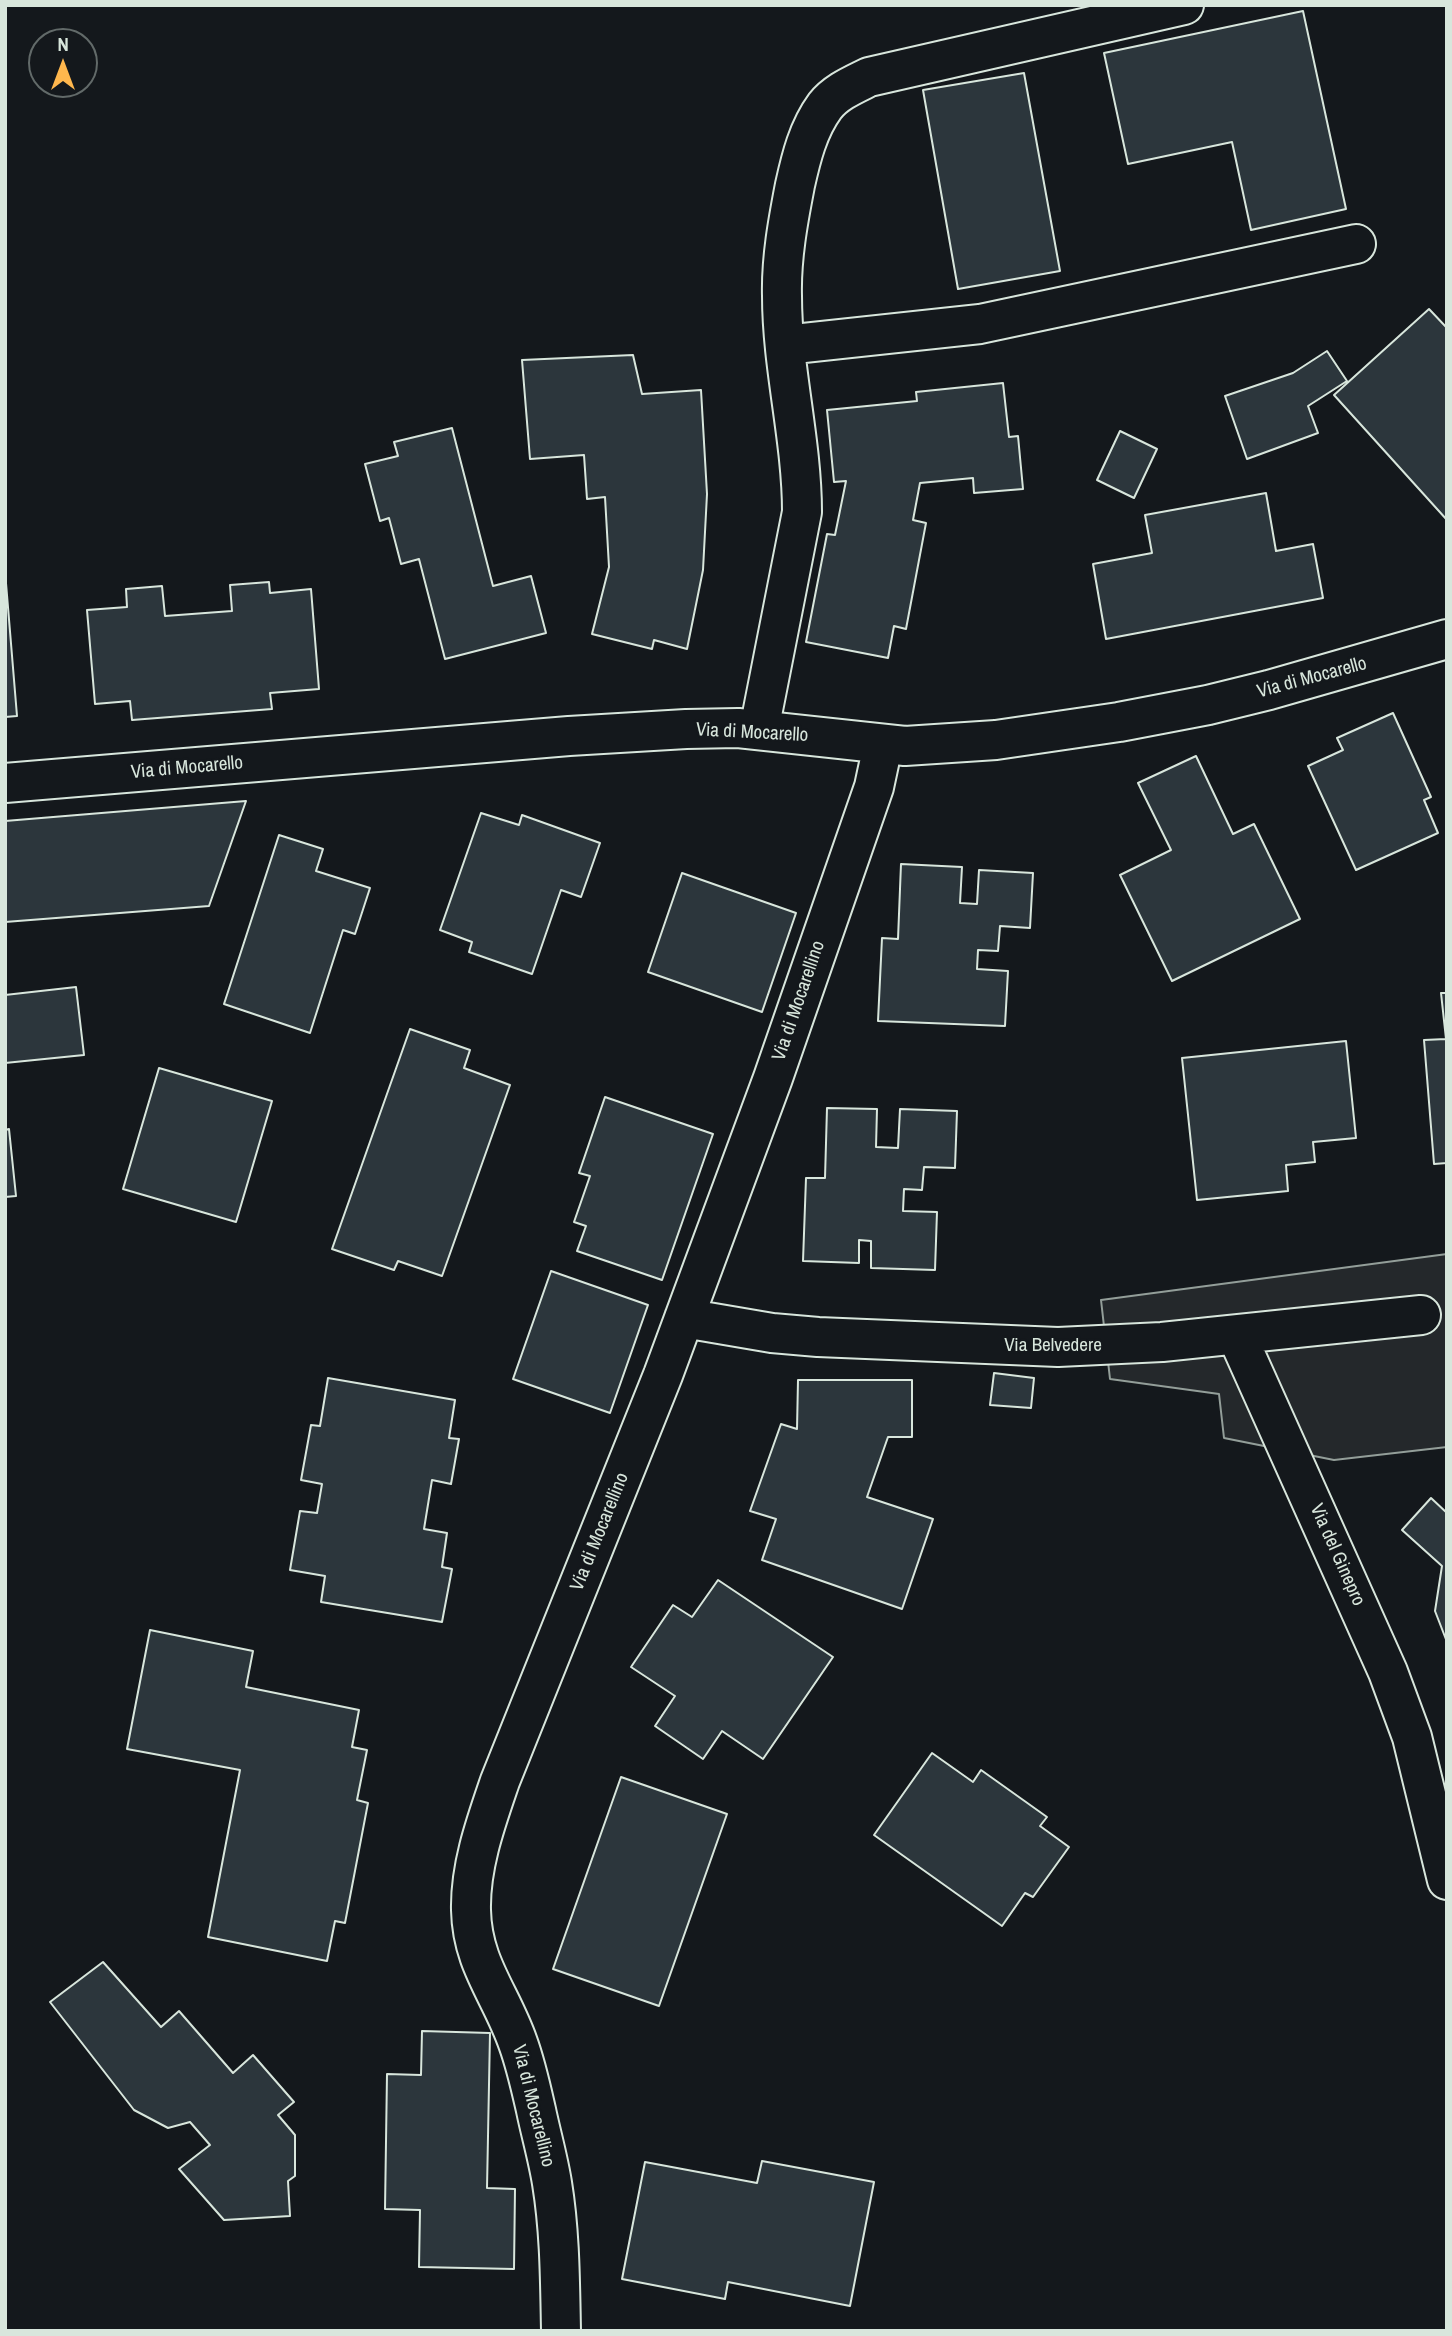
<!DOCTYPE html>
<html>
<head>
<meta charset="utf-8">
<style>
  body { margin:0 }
  #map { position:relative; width:1452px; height:2336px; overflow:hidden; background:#14181c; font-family:"Archivo Narrow",sans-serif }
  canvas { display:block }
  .frame { position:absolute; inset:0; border:7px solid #d8e6dc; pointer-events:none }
  .north { position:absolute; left:28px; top:28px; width:70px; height:70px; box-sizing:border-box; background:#14181c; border:2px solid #626a69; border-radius:50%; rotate:0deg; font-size:19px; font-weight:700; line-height:28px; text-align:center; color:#d8e6dc }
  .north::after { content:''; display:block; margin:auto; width:24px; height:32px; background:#ffb74d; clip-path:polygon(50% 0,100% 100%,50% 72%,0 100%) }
</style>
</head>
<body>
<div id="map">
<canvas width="1452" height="2336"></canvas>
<div class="frame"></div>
<div class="north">N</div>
</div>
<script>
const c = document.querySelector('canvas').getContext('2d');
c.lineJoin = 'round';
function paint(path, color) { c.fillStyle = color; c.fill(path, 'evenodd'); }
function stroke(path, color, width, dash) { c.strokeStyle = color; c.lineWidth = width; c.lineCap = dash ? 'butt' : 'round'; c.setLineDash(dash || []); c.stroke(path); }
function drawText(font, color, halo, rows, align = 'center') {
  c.font = font + ' "Archivo Narrow",sans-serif'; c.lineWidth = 5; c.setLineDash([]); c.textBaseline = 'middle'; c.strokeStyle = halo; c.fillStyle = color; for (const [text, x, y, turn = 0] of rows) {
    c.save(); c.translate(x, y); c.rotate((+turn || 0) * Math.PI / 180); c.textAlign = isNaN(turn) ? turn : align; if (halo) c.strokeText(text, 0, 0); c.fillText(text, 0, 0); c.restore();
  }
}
const parking = new Path2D(`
  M1447 1254V1447L1334 1460 1224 1438 1219 1394 1110 1379 1101 1300Z`);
paint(parking, '#24282b');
stroke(parking, '#939e99', 2);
const building = new Path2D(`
  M1303 11 1346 209 1251 230 1232 142 1128 164 1104 53Z
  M1024 73 1060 271 958 289 923 90Z
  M1429 309 1447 328V520L1334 395Z
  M1327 351 1347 381 1308 406 1318 433 1247 459 1225 396 1293 373Z
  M633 355 642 394 701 390 707 494 703 570 687 649 654 640 652 649 592 634 609 567 605 497 587 499 584 455 530 459 522 360Z
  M1003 383 1009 437 1018 436 1023 489 974 493 973 478 920 483 913 520 926 523 906 629 894 626 888 658 806 642 827 534 835 535 846 481 834 482 827 410 917 401 916 392Z
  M452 428 493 586 531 576 546 633 445 659 419 559 401 564 389 518 380 521 365 464 398 456 394 442Z
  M1120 431 1157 449 1134 498 1097 480Z
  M1266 493 1276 551 1313 544 1323 598 1106 639 1093 564 1152 553 1145 515Z
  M5 571 17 716 5 717Z
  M269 582 270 593 311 589 319 689 270 693 272 709 132 720 130 701 95 704 87 610 127 607 126 589 162 586 165 616 232 611 230 585Z
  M1393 713 1431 797 1424 800 1438 833 1356 870 1308 766 1343 750 1337 738Z
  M1196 756 1233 834 1254 824 1300 919 1172 981 1120 875 1171 850 1138 783Z
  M246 801 209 906 5 922V821Z
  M481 813 519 825 522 815 600 843 581 897 561 890 532 974 469 952 472 942 440 930Z
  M279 835 323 849 316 871 370 888 355 934 343 930 310 1033 224 1004Z
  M901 864 962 867 960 903 977 904 979 870 1033 873 1030 928 1000 926 998 951 978 950 977 969 1008 971 1005 1026 878 1021 882 938 898 939Z
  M682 873 796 913 762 1012 648 972Z
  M76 987 84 1055 5 1063V995Z
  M1441 993H1447V1163L1434 1164 1424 1040 1446 1039Z
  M410 1029 470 1050 464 1068 510 1085 442 1276 398 1261 394 1270 332 1249Z
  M1346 1041 1356 1138 1313 1142 1315 1162 1286 1165 1288 1191 1197 1200 1182 1058Z
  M159 1068 272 1101 236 1222 123 1189Z
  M605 1097 713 1134 662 1280 577 1251 586 1226 574 1222 590 1176 579 1173Z
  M827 1108 877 1109 876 1147 898 1148 900 1109 957 1111 955 1168 924 1167 922 1190 904 1189 903 1211 937 1212 935 1270 871 1268V1241L859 1240V1263L803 1261 806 1178H825Z
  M9 1129 16 1196 5 1197V1130Z
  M551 1271 648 1305 610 1413 513 1379Z
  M994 1373 1034 1378 1031 1408 990 1405Z
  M328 1378 455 1400 449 1438 459 1439 451 1484 432 1480 424 1529 447 1533 442 1567 452 1569 442 1622 321 1602 325 1576 290 1570 300 1511 317 1513 322 1484 301 1480 311 1425 320 1426Z
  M798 1380H912V1437H888L867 1497 933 1519 902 1609 762 1560 776 1519 750 1511 781 1424 797 1429Z
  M1431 1498 1447 1513V1642L1435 1611 1442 1566 1402 1530Z
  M718 1580 833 1657 763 1759 722 1731 703 1759 655 1726 675 1696 631 1667 673 1605 692 1617Z
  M150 1630 253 1651 246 1687 359 1710 352 1747 367 1750 357 1800 368 1803 345 1923 335 1921 327 1961 208 1937 240 1770 127 1749Z
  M932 1753 973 1782 981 1770 1047 1817 1040 1826 1069 1847 1033 1897 1025 1893 1002 1926 874 1835Z
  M621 1777 727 1814 659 2006 553 1969Z
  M103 1962 161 2027 179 2011 233 2073 253 2055 294 2102 278 2115 295 2135V2176L288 2181 290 2216 224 2220 179 2169 210 2145 190 2122 168 2128 134 2110 50 2002Z
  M422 2031 490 2033 487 2188 515 2189 514 2269 419 2267 420 2210 385 2209 387 2074 421 2075Z
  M762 2161 874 2182 850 2306 728 2282 725 2299 622 2279 645 2162 757 2183Z`);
paint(building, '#2c363c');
stroke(building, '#d8e6dc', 2);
const street = new Path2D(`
  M785 345 980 324 1356 244
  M759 730 802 512C802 440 782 368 782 296 781 259 788 221 795 185 801 158 808 129 825 106 836 92 853 85 869 77L1184 5
  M5 783 569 736 686 729 738 728 905 746 996 740 1119 722 1208 705 1269 690 1447 639
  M684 1318 772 1333 818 1337 1058 1347 1162 1342 1421 1315
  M1237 1336 1388 1672 1412 1737 1447 1880
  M561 2331C560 2281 560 2232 552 2183 548 2158 541 2134 536 2110 531 2088 526 2065 518 2043 501 1994 472 1964 471 1910 470 1866 486 1822 500 1781L663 1375 773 1078 874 787 883 745`);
stroke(street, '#d8e6dc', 42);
stroke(street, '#14181c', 38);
drawText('19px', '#d8e6dc', '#14181c', [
  ["Via di Mocarello",1312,678,-15],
  ["Via di Mocarello",752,733,3],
  ["Via di Mocarello",187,768,-5],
  ["Via di Mocarellino",799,1001,-71],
  ["Via Belvedere",1053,1346],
  ["Via di Mocarellino",600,1532,-68],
  ["Via del Ginepro",1337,1555,66],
  ["Via di Mocarellino",533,2106,76]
]);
</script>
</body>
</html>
